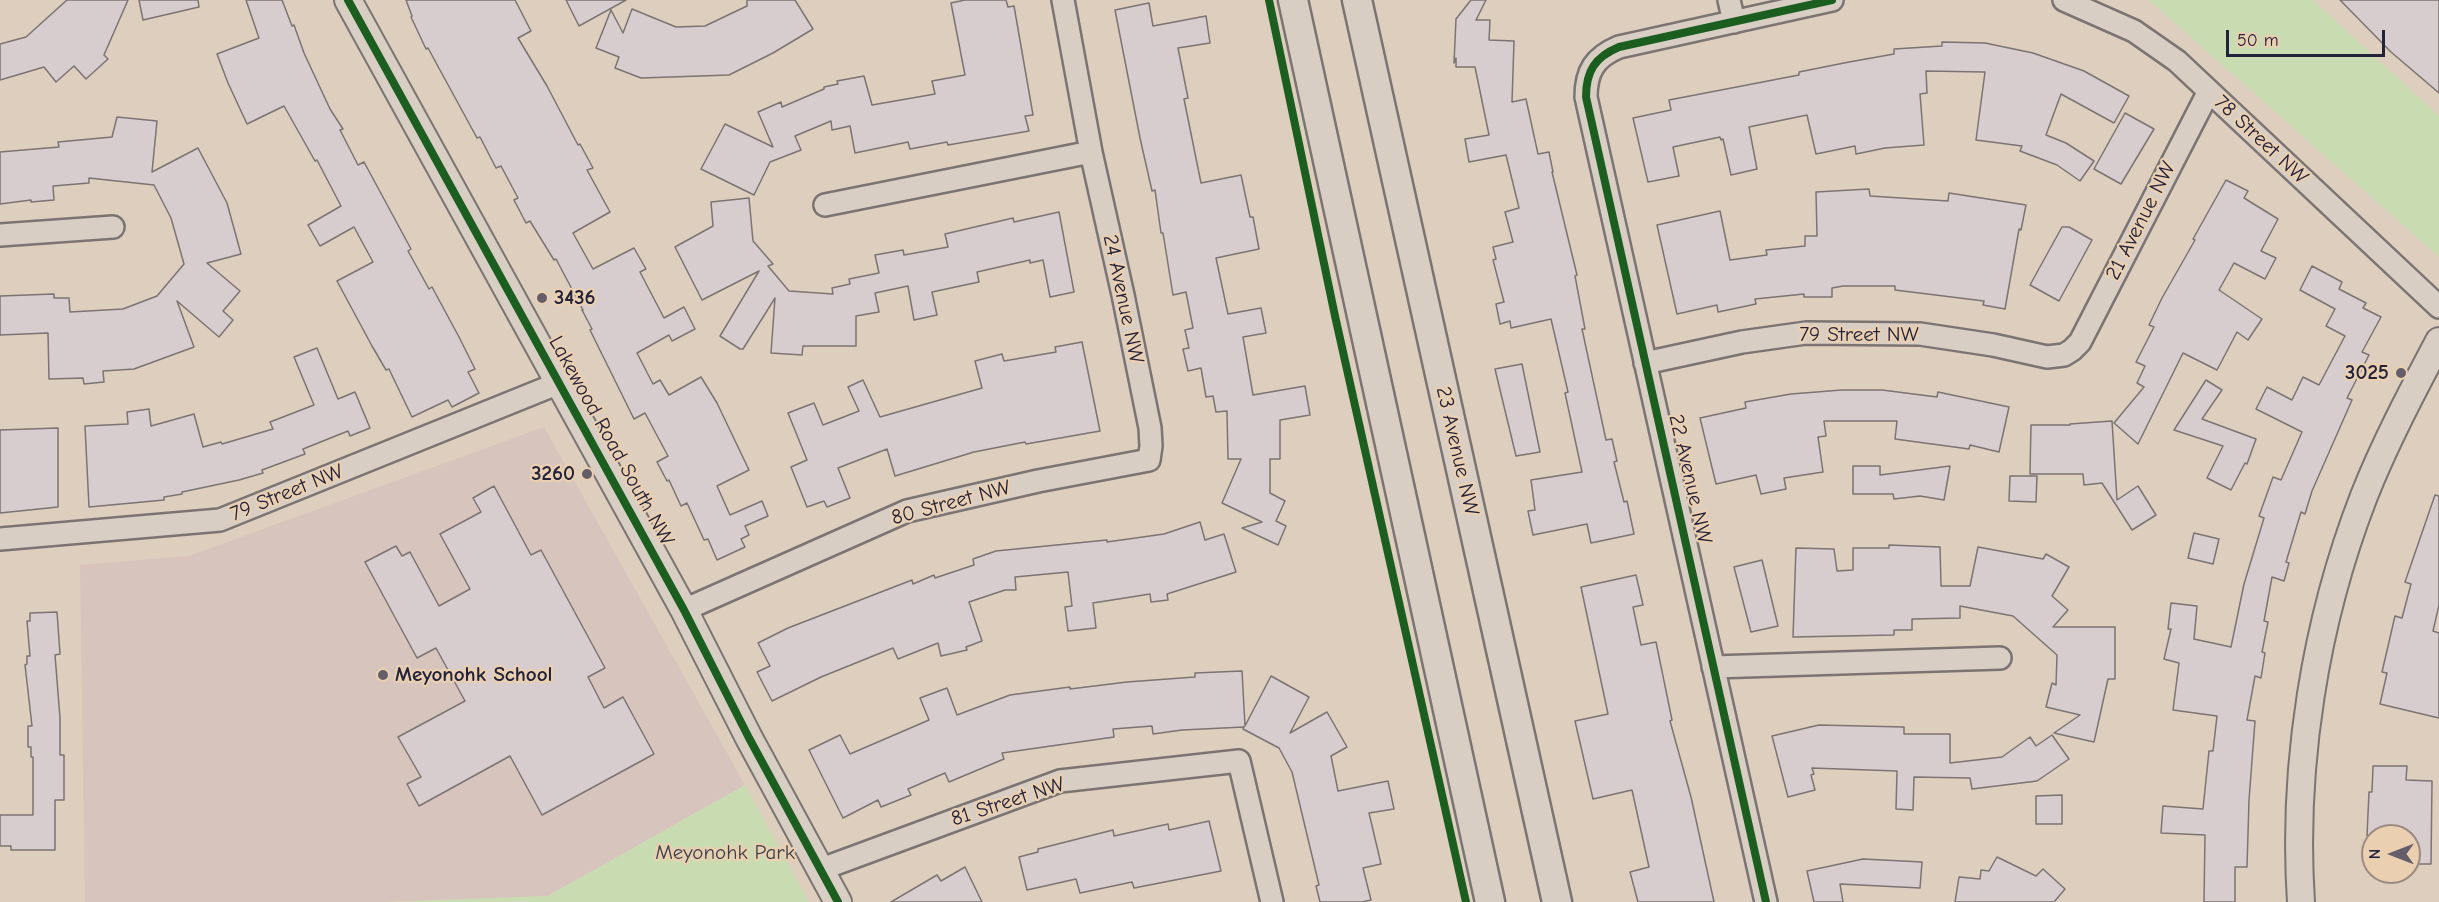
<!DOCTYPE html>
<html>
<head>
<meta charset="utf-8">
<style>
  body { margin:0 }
  #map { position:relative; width:2439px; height:902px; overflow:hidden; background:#ddcebe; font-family:"Comic Neue",sans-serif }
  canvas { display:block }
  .north { position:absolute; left:2361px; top:824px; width:60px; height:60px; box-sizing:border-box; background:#eacfb1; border:2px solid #9a8a82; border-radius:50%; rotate:270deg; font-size:16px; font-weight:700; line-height:24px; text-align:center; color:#22223b }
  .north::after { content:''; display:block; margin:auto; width:21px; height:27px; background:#635e69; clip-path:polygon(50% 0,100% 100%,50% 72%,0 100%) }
  .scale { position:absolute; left:2226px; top:30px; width:159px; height:27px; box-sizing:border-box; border:3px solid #22223b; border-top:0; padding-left:8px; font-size:18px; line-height:21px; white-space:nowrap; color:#22223b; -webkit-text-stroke:4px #eacfb1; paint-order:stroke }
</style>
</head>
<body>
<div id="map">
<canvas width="2439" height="902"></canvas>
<div class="north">N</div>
<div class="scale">50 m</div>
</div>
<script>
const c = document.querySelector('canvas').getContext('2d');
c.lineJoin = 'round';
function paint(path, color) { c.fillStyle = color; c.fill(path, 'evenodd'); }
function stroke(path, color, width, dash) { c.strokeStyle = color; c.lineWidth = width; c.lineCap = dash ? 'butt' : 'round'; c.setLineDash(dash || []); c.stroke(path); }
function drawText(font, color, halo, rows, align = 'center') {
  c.font = font + ' "Comic Neue",sans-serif'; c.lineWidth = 4.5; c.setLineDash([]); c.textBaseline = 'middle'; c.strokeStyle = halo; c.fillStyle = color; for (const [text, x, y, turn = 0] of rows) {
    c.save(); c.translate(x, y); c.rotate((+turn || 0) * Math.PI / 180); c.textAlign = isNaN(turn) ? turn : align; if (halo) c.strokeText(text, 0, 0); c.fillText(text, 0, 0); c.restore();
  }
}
paint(new Path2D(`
  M544 427 745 785 548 896 385 902H85L80 565 189 556Z`), '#d7c4bc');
paint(new Path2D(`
  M2149 0H2313L2439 116V257Z
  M745 785 809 902H385L548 896Z`), '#c9dcb1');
const building = new Path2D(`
  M67 0H128L104 55 108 59 86 79 74 66 56 82 44 67 0 80V44L26 37Z
  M139 0H198L199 7 143 20Z
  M246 0H282L292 26 294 25 304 53 330 109 343 129 340 130 358 165 364 162 411 249 408 251 429 289 432 287 459 337 475 369 468 372 479 393 452 407 448 400 412 417 389 369 386 370 372 346 337 281 373 262 354 227 320 246 308 225 341 206 317 160 315 161 284 106 247 124 228 83 217 54 259 38Z
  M406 0H515L531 31 518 38 547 86 578 145 580 144 593 168 587 170 610 212 573 233 593 269 634 248 646 269 640 272 664 318 684 307 695 329 672 341 669 335 637 353 653 384 660 380 669 395 701 377 717 403 749 470 717 486 730 515 762 501 768 516 745 526 749 535 741 539 745 547 717 560 708 539 704 540 687 503 681 506 669 480 667 481 657 462 668 456 645 413 634 419 590 330 592 329 582 310H583L556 259 554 260 530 221 526 223 514 200 518 198 501 166 496 168 480 137 477 138 428 48 426 49 411 17 412 16Z
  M566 0H626L579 26Z
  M747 0H795L813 29 773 53 729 75 641 78 615 68 619 57 596 48 611 10 623 33 632 9 676 27 705 26 747 6Z
  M965 0H1006L1008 7 1014 6 1033 115 1025 116 1029 131 948 145 947 142 910 149 908 142 855 153 850 126 832 130 831 121 795 136 801 150 770 162 754 195 701 169 725 124 773 147 758 112 781 102 782 107 824 89V87L838 84 837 81 864 76 872 105 935 94 932 81 965 75 951 3Z
  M1471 0H1486L1476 20H1490L1489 40 1514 41 1512 102 1526 99 1538 154 1549 152 1553 172H1552L1577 275 1575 276 1585 329H1582L1606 440 1612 439 1617 461 1614 462 1624 502 1627 501 1634 534 1591 543 1587 524 1533 535 1528 511 1535 510 1531 480 1582 472 1565 393 1568 392 1551 319 1511 328 1510 321 1500 324 1496 304 1504 302 1493 260 1496 259 1493 247 1513 242 1505 212 1519 208 1506 155 1469 162 1465 139 1489 135 1475 67H1456V58L1454 63 1456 19Z
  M2340 0H2439V93L2391 52Z
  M1149 3 1153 26 1206 16 1210 43 1178 48 1188 98 1184 99 1201 183 1241 175 1250 217H1253L1259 249 1216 258 1228 314 1261 308 1266 333 1243 337 1253 395 1305 386 1310 415 1280 420V459H1270V493L1285 501 1276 521 1286 526 1278 545 1242 528 1262 522 1222 503 1241 459H1228L1227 411 1216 412 1213 396 1206 397 1201 368 1188 371 1183 349 1189 348 1185 330 1193 328 1186 292 1173 295 1163 233H1161L1155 190 1152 191 1140 138 1115 10Z
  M1942 42 1985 43 2033 53 2084 71 2129 96 2114 123 2061 94 2046 135 2066 143 2094 161 2080 181 2057 165 2020 151 2022 146 1976 140 1985 72 1926 71 1927 93 1920 94 1924 145 1885 148 1856 154 1855 146 1816 154 1807 115 1749 127 1757 169 1731 175 1723 139 1721 140 1720 137 1673 147 1679 176 1648 182 1633 118 1671 110 1669 100 1799 75V72L1849 62 1894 54V49L1942 46Z
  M2125 113 2154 129 2121 184 2094 169Z
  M117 117 157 121 152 172 198 148 227 203 241 254 207 263 240 291 223 311 233 320 219 337 177 301 194 347 134 369 103 371 104 382 84 384 83 378 49 379 48 333 0 335V296L54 294V298H69L70 312 123 309 157 296 184 264 171 218 154 185 89 178V183L53 186 54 200 31 202V200L0 204V152L59 147 58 142 112 137Z
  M2226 180 2248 191 2244 198 2278 219 2261 251 2276 258 2265 279 2234 263 2219 290 2262 319 2248 340 2237 332 2217 370 2183 353 2138 444 2114 423 2144 387 2137 383 2145 366 2136 362 2154 327 2149 325 2162 298 2195 240 2193 239Z
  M1869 189 1870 196 1948 201 1949 193 2026 205 2021 230 2019 229 2005 309 1983 305 1984 301 1895 290V286H1843L1832 288V297H1804V294L1755 299 1756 304 1718 312 1717 305 1677 314 1657 225 1720 211 1730 260 1767 255 1766 250 1805 246V236H1817L1816 192Z
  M749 198 753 241 773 264 768 266 789 291 833 294 832 288 850 284 849 279 879 273 875 255 903 250 904 255 948 247 945 234 1013 218 1014 222 1059 212 1074 292 1050 297 1043 260 1030 263V260L977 272 979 282 932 292 937 315 914 320 908 286 875 293 879 312 856 316V346H803L802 355 771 353 775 298 743 349H740L720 336 759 271 702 300 675 247 713 226 711 202Z
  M2062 227H2069L2092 240 2059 301 2030 285Z
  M2312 266 2342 282 2339 289 2366 303 2363 308 2381 317 2362 352 2369 355 2347 398 2352 400 2312 491 2305 514 2301 512 2286 562 2289 563 2284 581 2272 577 2264 621 2268 622 2262 652 2265 653 2261 678 2255 676 2247 720 2255 721 2249 800 2247 867H2235V902H2204L2205 835 2161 833 2163 806 2203 809 2209 751H2213L2217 716 2173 710 2179 663 2164 659 2171 629H2168L2171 603 2197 606 2194 639 2231 647 2244 584 2264 518 2259 516 2273 477 2281 480 2302 432 2256 409 2267 387 2292 400 2303 377 2319 385 2345 336 2326 326 2335 309 2300 290Z
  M1082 342 1100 431 1026 444 1025 442 974 452 895 476 887 449 838 468 850 498 827 507 824 501 807 507 791 467 807 460 788 413 814 403 823 425 859 411 848 387 863 380 880 417 982 388 975 361 1002 354 1004 361 1056 352 1055 347Z
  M317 348 338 399 355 392 370 428 350 436 348 431 303 449 305 454 262 470 263 473 239 480 182 492V494L164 497V500L89 507 85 426 128 424 127 412 149 409 151 426 194 414 203 447 221 442 222 444 273 429 270 422 314 405 294 357Z
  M1522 364 1540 452 1516 456 1495 369Z
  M2206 380 2222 390 2202 419 2256 439 2247 464 2245 463 2231 490 2207 478 2223 446 2174 430Z
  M1842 390H1882L1937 397 1938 392 2009 407 1999 452 1970 445 1969 449 1895 439 1897 421H1824L1826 436 1818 437 1823 472 1784 478 1786 489 1761 494 1756 475 1716 484 1700 418 1746 408 1745 402 1791 394Z
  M2112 421 2117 500 2138 486 2156 515 2132 530 2102 483 2084 485 2083 474H2030L2031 425H2070V424Z
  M58 428V507L0 513V430Z
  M1853 466H1880V475L1950 466 1944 500 1920 496 1894 499 1893 494H1853Z
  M2010 476H2037L2036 502 2009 501Z
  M494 486 531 555 541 550 605 668 588 677 604 708 623 697 654 754 542 815 510 756 419 806 407 784 421 777 398 737 465 701 436 648 417 658 365 562 396 546 402 556 410 552 439 606 470 589 440 534 481 512 473 498Z
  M2435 495 2439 496V605L2433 631 2439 633V718L2380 704 2387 673 2382 672 2395 616 2402 618 2411 584 2405 582Z
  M1200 522 1205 540 1224 534 1236 572 1167 594 1168 600 1151 602 1150 594 1093 603 1096 628 1068 631 1065 607 1072 606 1068 572 1015 577 1016 590H1005L969 602 982 641 966 647 967 650 941 656 938 643 898 659 893 648 821 677 772 701 757 672 770 666 758 643 788 628 912 580 913 584 934 575 935 578 974 565 973 559 996 551 1107 540V542L1164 534Z
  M2194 533 2219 539 2213 564 2188 558Z
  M1889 545 1940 547 1941 586H1970L1978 547 2043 559 2046 554 2069 567 2052 596 2068 610 2053 627H2115V679H2108L2094 742 2054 733 2080 715 2046 707 2052 683 2056 685 2057 655 2013 616 1960 606V618L1912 619V630H1894V635L1793 637 1796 548 1834 549 1837 571 1853 570V548H1889Z
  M1762 560 1778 626 1751 632 1734 567Z
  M1636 575 1643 605 1633 607 1641 645 1656 642 1672 720 1670 721 1691 797 1714 902H1638L1630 872 1649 867 1632 790 1593 799 1575 721 1608 714 1581 587Z
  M57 612 60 654 55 655 60 718V755H64V800H55V850H11V846H0V815H33V757H31V747H28V726H32L25 665 27 664V656H30L27 621H30V613Z
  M1242 671 1245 726 1271 676 1309 697 1290 733 1327 712 1347 747 1331 756 1338 791 1388 781 1394 809 1369 813 1381 864 1363 868 1371 900 1362 902H1320L1316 886 1319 885 1292 772 1279 748 1243 729 1244 727 1182 730 1153 734 1152 726 1113 729 1114 737 1002 753 1004 759 949 782 945 773 908 789 911 795 881 807 878 800 843 818 809 750 840 735 850 754 929 720 920 698 947 688 957 715 1010 695 1070 687V689L1127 682 1195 677V673Z
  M1819 725 1904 727V734H1950V763L2002 757 2030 737 2036 746 2052 735 2069 759 2037 781 1972 789 1970 778 1914 777 1913 810 1896 809 1897 771 1812 768 1814 774 1811 775 1815 790 1788 797 1772 736Z
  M2373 766H2407L2406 780 2432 781 2431 864H2409V836H2367L2369 792H2372Z
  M2062 795V824H2036V796Z
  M1209 821 1221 871 1134 888 1132 882 1080 893 1076 879 1027 890 1019 857 1038 852V849L1113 830 1114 836 1168 824 1169 830Z
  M1997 857 2036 876 2043 869 2065 889 2054 902H1955L1959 877 1980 879 1981 870 1989 871Z
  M1863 859 1922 862 1920 888 1840 884 1843 902H1814L1807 871Z
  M965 867 982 902H891L937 875 941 881Z`);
paint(building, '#d7cdcf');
stroke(building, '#7b7472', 1.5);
const minor = new Path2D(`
  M1729 0 1734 22
  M2064 0 2134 31 2177 61 2439 307
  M825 205 1091 152
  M0 235 113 227
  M1645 363 1742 342 1806 333 1920 334 1993 345 2047 357 2064 355 2072 350 2080 342 2209 91
  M0 539 220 520 559 383
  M684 610 907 511 1038 481 1149 460 1151 446 1150 428 1123 295 1091 152 1063 0
  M1713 667 2000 658
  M819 870 1060 781 1239 761 1272 902
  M1766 902 1586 97C1586 71 1595 57 1619 47L1832 0`);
const tertiary = new Path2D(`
  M348 0 684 610 749 738 838 902
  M2301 902C2292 767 2315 622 2364 496 2385 443 2412 392 2439 341`);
const secondary = new Path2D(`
  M1293 0 1490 902
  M1357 0 1557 902`);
stroke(minor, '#7b7472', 26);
stroke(tertiary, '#7b7472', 30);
stroke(secondary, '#7b7472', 33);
stroke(minor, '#d8cec3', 21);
stroke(tertiary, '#d8cec3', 26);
stroke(secondary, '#d8cec3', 28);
stroke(new Path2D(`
  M348 0 684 610 749 738 838 902
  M1269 0 1335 316 1466 902
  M1766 902 1586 97C1586 71 1595 57 1619 47L1832 0`), '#1b5e20', 8);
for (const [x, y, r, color] of [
  [542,298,6,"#635e69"],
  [2401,373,6,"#635e69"],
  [587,474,6,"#635e69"],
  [383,675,6,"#635e69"]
]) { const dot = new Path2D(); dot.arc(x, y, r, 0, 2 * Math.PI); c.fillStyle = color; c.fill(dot); stroke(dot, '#eacfb1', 2); }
drawText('21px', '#22223b', '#eacfb1', [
  ["78 Street NW",2261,140,43],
  ["21 Avenue NW",2141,221,-63],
  ["24 Avenue NW",1123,299,78],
  ["79 Street NW",1859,335],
  ["Lakewood Road South NW",611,441,61],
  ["23 Avenue NW",1457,451,77],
  ["22 Avenue NW",1690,479,77],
  ["79 Street NW",287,493,-22],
  ["80 Street NW",951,503,-15],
  ["81 Street NW",1008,802,-18]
]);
drawText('bold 21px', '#22223b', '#eacfb1', [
  ["3436",554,298],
  ["3025",2389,373,"right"],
  ["3260",575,474,"right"],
  ["Meyonohk School",395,675]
], 'left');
drawText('21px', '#39404b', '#eacfb1', [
  ["Meyonohk Park",725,853]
]);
</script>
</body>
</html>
